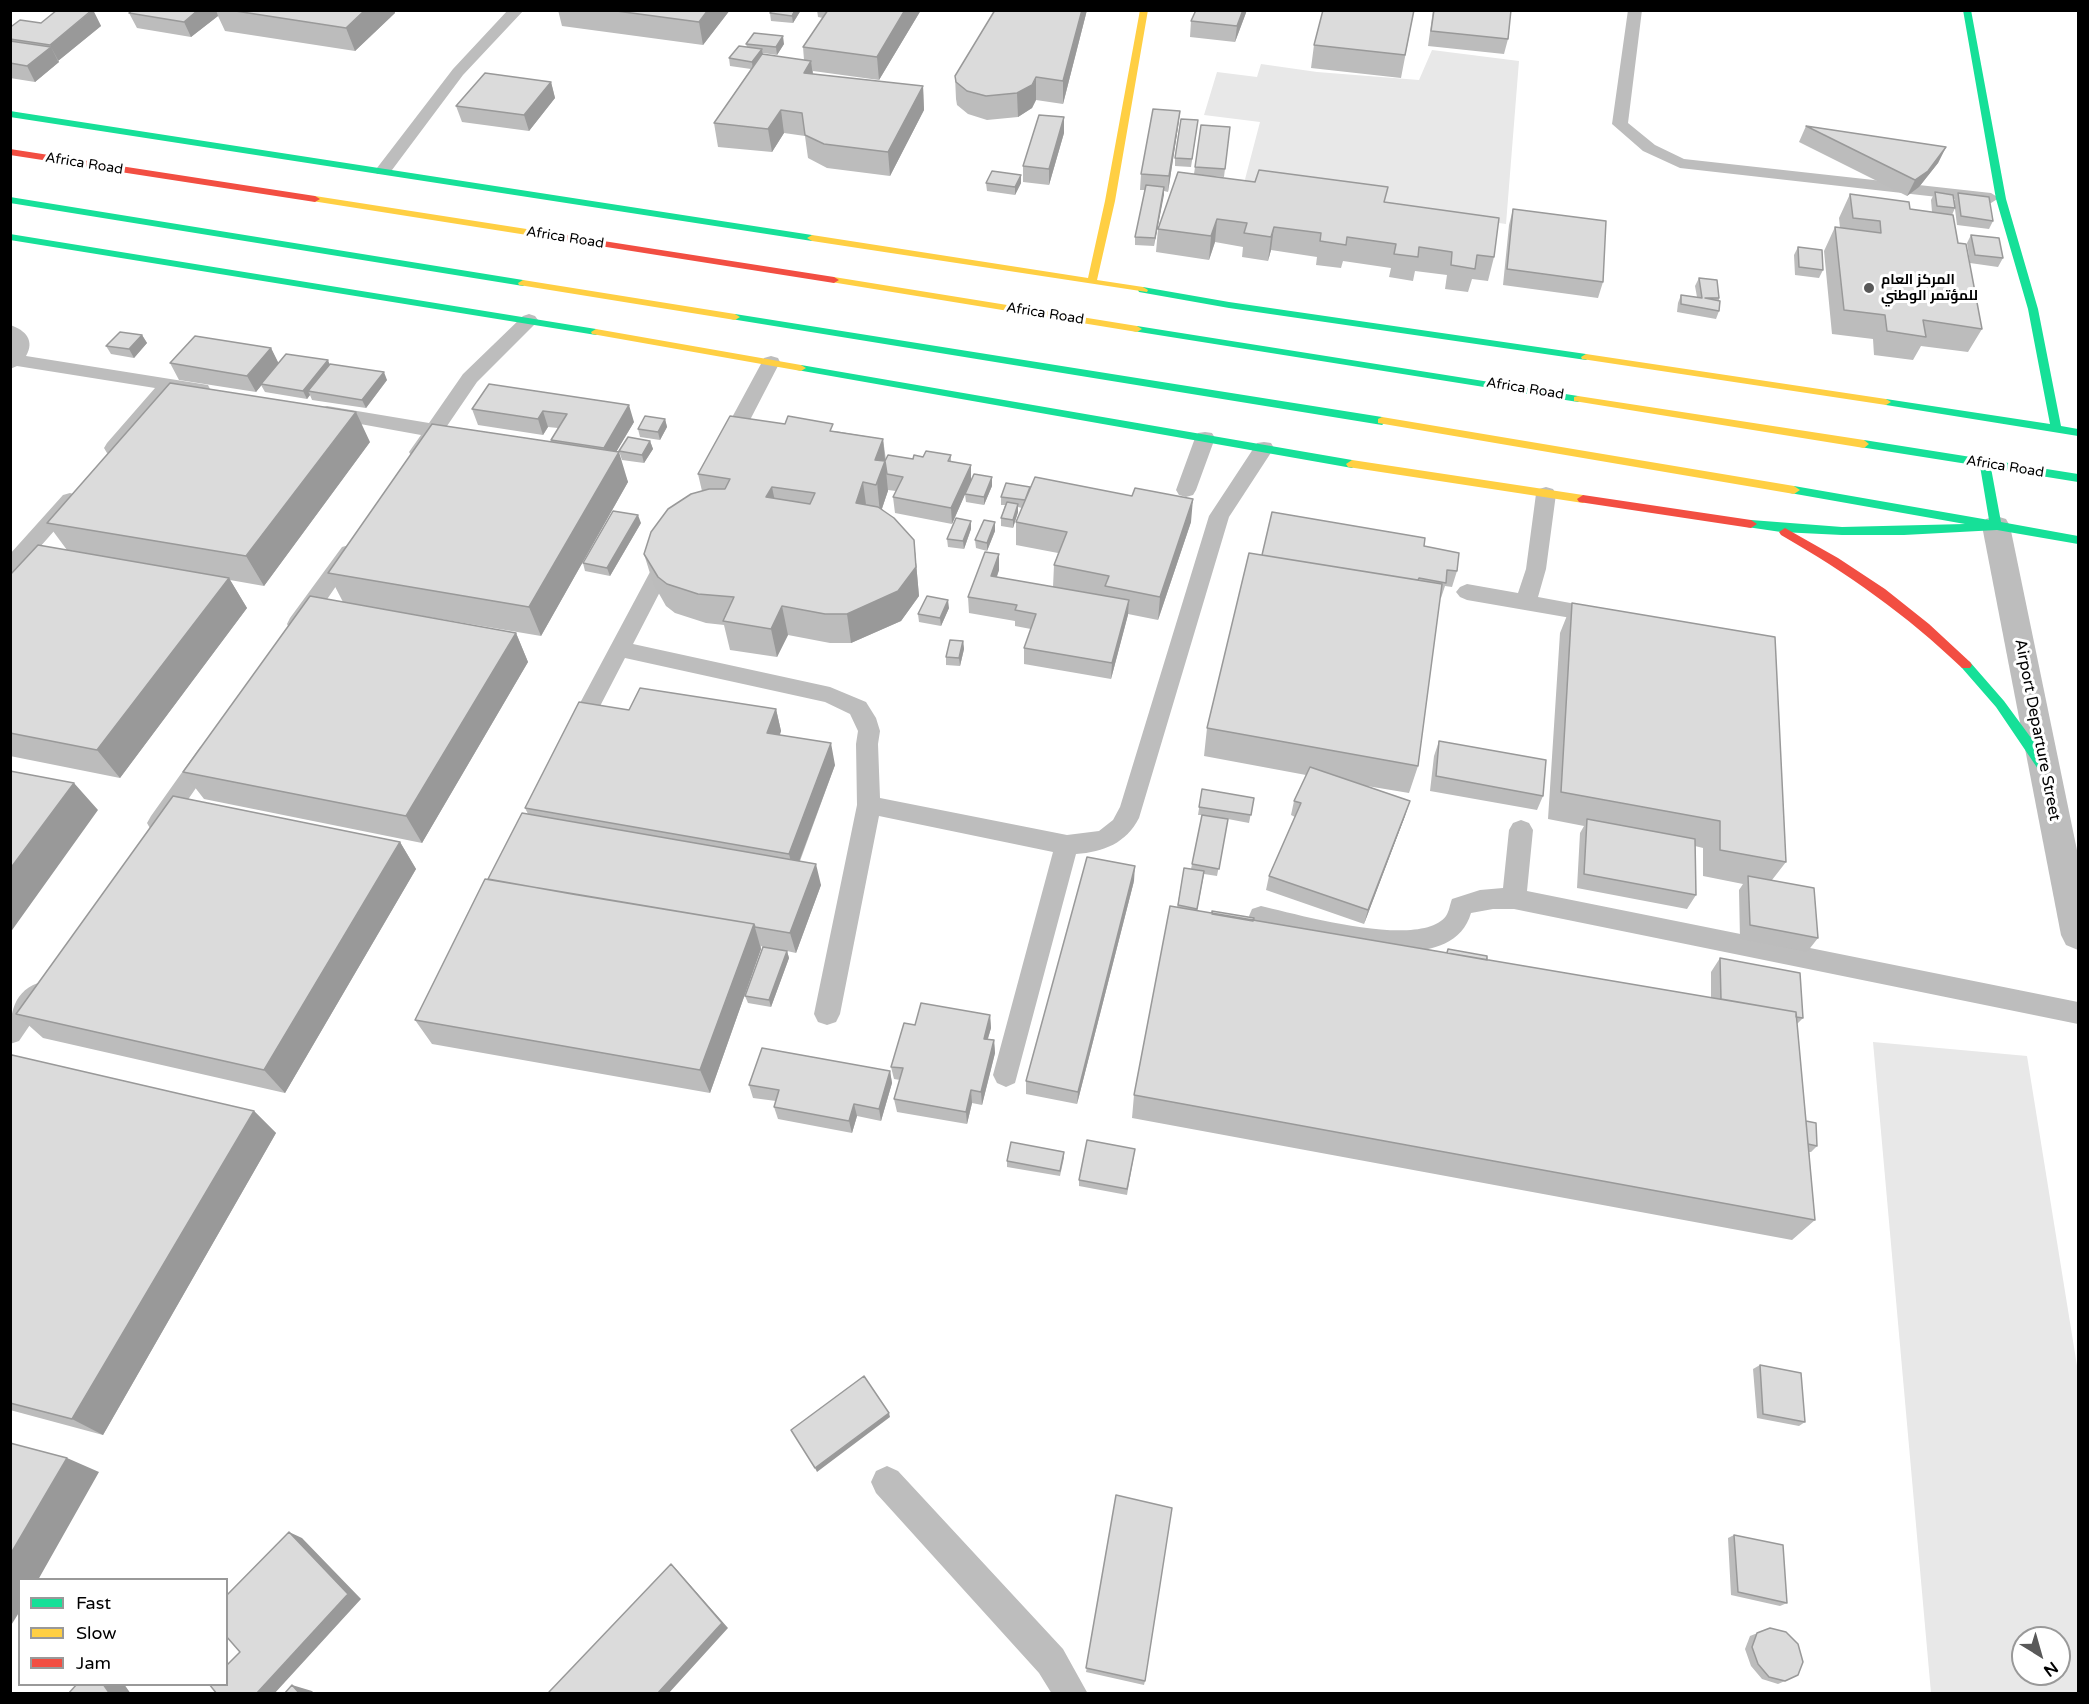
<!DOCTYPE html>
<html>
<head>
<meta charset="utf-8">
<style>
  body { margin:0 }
  #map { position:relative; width:2089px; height:1704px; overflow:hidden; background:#fff; font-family:"Varela Round",sans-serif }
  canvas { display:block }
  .frame { position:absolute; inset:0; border:12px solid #000; pointer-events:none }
  .legend { position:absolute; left:18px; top:1578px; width:210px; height:108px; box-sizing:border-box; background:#fff; border:2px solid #999; margin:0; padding:8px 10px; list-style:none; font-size:18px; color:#000 }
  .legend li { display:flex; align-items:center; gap:12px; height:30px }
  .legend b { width:30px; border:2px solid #999 }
  .north { position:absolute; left:2011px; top:1626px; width:60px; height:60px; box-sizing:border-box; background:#fff; border:2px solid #999; border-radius:50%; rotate:143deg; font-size:16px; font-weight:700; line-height:24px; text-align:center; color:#000 }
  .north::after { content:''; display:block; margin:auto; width:21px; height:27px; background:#595959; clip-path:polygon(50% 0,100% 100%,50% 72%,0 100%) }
</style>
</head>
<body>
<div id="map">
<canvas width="2089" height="1704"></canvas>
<div class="frame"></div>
<ul class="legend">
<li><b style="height:8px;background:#16e098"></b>Fast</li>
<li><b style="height:8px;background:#ffcf43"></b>Slow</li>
<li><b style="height:8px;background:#f24e42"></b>Jam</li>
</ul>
<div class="north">N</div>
</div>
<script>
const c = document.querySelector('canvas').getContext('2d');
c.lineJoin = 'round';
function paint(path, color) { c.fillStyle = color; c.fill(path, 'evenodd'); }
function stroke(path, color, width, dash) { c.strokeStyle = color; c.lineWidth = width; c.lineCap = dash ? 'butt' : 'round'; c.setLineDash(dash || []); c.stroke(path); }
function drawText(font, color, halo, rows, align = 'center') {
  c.font = font + ' "Varela Round",Cairo,sans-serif'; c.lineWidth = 6; c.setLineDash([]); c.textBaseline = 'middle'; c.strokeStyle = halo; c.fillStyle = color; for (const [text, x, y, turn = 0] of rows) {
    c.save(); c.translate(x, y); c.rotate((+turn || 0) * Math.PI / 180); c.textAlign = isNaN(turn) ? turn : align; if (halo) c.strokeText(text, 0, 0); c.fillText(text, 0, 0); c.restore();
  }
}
paint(new Path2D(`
  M1432 50 1519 61 1506 224 1243 187 1260 122 1204 115 1217 72 1257 77 1261 64 1317 72 1419 80Z
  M1873 1042 2027 1056 2078 1372V1693H1931ZM2023 1638H2059V1674H2023Z`), '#e8e8e8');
paint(new Path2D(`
  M508 10H524L463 75 389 174H377L375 171 377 168 453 69Z
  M1628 10H1642L1628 123 1655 145 1684 159 1991 193 1999 198 1991 203 1680 168 1643 151 1612 124Z
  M529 314 535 316 538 320 535 324 477 382 447 426 456 429 459 433 456 437 449 439 439 438 426 457 419 459 412 457 409 452 421 435 327 418 320 416 317 412 320 408 327 406 429 423 463 374 523 316Z
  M10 325C26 330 35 341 26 356L208 385 210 389 208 393 201 395 173 391 121 453 114 454 107 453 104 448 107 443 155 388 17 366 10 369Z
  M771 356 778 358 780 362 736 447 733 452 726 453 719 452 716 447 762 362 764 358Z
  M1205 432 1212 433 1215 438 1196 490 1193 495 1186 497 1179 495 1176 490 1195 438 1198 433Z
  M1264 442 1271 443 1274 448 1229 517 1139 818C1126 843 1104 852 1076 854L1015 1083 1006 1087 997 1083 993 1075 1053 852 879 816 840 1014 836 1022 827 1025 818 1022 814 1014 857 805 856 744 858 731 850 714 825 702 625 658 583 739 575 742 567 739 564 733 658 557 661 552 668 550 675 552 678 557 633 644 830 687 866 702 876 718 880 731 878 744 880 798 1067 835 1099 831 1113 820 1120 807 1209 516 1257 443Z
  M1546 487 1553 489 1556 494 1546 569 1538 597 1608 610 1611 615 1608 620 1600 623 1467 600 1460 597 1456 592 1460 587 1467 584 1518 593 1526 569 1536 494 1539 489Z
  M70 493 77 495 80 500 77 505 17 573 10 575V554L63 495Z
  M349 545 356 547 359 552 356 557 306 630 298 632 290 630 287 624 290 618 342 547Z
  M208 744 216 747 219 753 216 759 167 830 159 833 151 830 147 823 151 816 200 747Z
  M1521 820 1529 823 1533 830 1527 891 2078 1002V1024L1514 909H1493L1471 913C1451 984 1310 938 1261 926L1252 923 1249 916 1252 909 1261 906C1297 914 1420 950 1446 916 1449 912 1450 904 1452 899L1480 890 1503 888 1509 830 1513 823Z
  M38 983 47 986 51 994 19 1041 10 1044C10 1020 10 993 38 983Z
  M887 1466 898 1471 1063 1649 1088 1694H1052L1039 1673 876 1493 871 1482 876 1471Z`), '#bdbdbd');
paint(new Path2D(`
  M1996 516 2006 519 2010 526 2078 855V950L2066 945 2061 935 1982 526 1986 519Z`), '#bdbdbd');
paint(new Path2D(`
  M1963 10H1971L2006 199 2038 309 2061 426 2078 429V436L1886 405 1881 402 1886 399 2050 424 2028 309 1996 199Z
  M10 111 812 235 817 238 812 241 10 117Z
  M10 197 523 280 528 283 523 286 10 203Z
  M10 234 596 329 601 332 596 335 10 240Z
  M1143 287 1229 302 1586 354 1591 357 1586 360 1229 308 1139 292 1138 290Z
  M735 314 1382 417 1387 421 1382 425 731 319 730 317Z
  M1137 326 1578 396 1583 399 1578 402 1133 331 1132 329Z
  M801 365 1352 460 1358 464 1352 468 797 370V366Z
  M1864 440 2078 474V482L1991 468 2001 522 2078 536V544L1997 530 1904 535H1842L1781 532 1747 527V521L1751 520 1842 527 1965 524 1790 493V487L1794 486 1989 520 1980 466 1860 447V441Z
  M1966 660 1970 662 2004 701 2048 761 2049 765 2048 769H2038L1996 707 1962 668 1960 665Z`), '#16e098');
paint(new Path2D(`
  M1140 10H1148L1115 201 1097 280 1143 287 1148 290 1147 292 812 241 807 238 812 235 1088 278 1105 201Z
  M315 196 565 235 570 238 565 241 312 201V197Z
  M834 277 1137 326 1142 329 1137 332 831 282V278Z
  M523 280 735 314 740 317 735 320 519 285 518 283Z
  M596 329 801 365 806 368 801 371 592 334 591 332Z
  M1586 354 1886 399 1891 402 1886 405 1582 359 1581 357Z
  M1578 396 1864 440 1869 444 1864 448 1574 401V397Z
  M1382 417 1794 486 1800 490 1794 494 1378 423V419Z
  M1352 460 1583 495 1589 499 1583 503 1348 467 1346 464Z`), '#ffcf43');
paint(new Path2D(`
  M10 149 315 196 320 199 315 202 10 155Z
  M565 235 834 277 839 280 834 283 562 240V236Z
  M1583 495 1751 520 1757 524 1751 528 1579 502 1577 499Z
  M1785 528 1838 558 1885 589 1929 624 1970 662 1972 665 1970 668H1962C1907 615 1847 573 1781 535L1779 532Z`), '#f24e42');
paint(new Path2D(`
  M93 10 101 26 58 61 59 62 35 82 10 78V26L41 23Z
  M132 10H394L395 13 355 51 225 31 218 16 191 37 137 28 129 13Z
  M558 10H730L703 45 562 26Z
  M801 10 793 23 771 21 770 13Z
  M817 10H921L879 80 813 71V74L923 86 924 110 890 176 827 168 808 158 805 136 784 133 772 152 718 147 714 123 751 69 730 66 729 58 747 47 746 44H784L777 55 763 53V55L804 60 803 47 823 18 818 17Z
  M995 10H1087L1063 104 1036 100 1032 108 1018 117 987 120 968 114 957 105 956 99 955 76Z
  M1247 10 1235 42 1190 37 1191 21Z
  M1414 10 1401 78 1311 68 1314 45Z
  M1433 10H1511L1508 39 1504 54 1428 46Z
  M551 82 555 98 529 131 462 122 456 106Z
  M1180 111 1178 127 1168 192 1164 191 1154 246 1135 245V237L1145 190H1140L1141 174Z
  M1064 117V133L1049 185 1023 182V166Z
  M1201 125 1230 127 1224 177 1210 176 1385 202 1494 257 1488 281 1472 279 1468 292 1445 289 1447 275 1415 271 1413 281 1389 277 1391 268 1343 261 1341 268 1316 265 1317 257 1271 250 1268 261 1242 257 1243 247 1215 242 1209 260 1156 252 1158 229 1194 174Z
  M1806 126 1946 147 1938 163 1919 187 1907 196 1799 142Z
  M1197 128 1191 167 1175 166V158Z
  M1021 175V183L1015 195 987 191 986 183Z
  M1935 192 1955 208 1952 215 1958 243 1982 329 1968 352 1921 346 1913 360 1874 355 1873 339 1832 334 1824 251 1835 227 1840 228 1839 218 1850 194 1910 209 1932 212 1931 200Z
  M1958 193 1993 221 1989 229 1957 225 1954 201Z
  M1513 209 1603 282 1598 298 1503 285 1509 225Z
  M1971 235 2003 258 1998 267 1970 263 1967 243Z
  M1798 247 1823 270 1819 278 1795 275 1794 255Z
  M1699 278 1719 298V311L1716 319 1677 312 1678 303 1681 295 1697 297 1695 286Z
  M142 335 147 343 134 358 111 354 106 346Z
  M271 348 278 363 330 364 387 380 366 408 312 400 310 395 307 399 265 392 261 385 256 392 179 380 170 363Z
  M489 384 634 422 616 452 628 482 541 636 393 611 516 633 528 662 422 843 204 799 183 772 343 602 328 573 551 442V440L558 428 548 427 543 435 478 425 472 409Z
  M665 419 667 427 660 440 640 437 638 429Z
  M835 431 883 439 886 460 913 459 923 457 951 455V462L971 465V480L992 486 984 505 966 502 965 494 952 524 895 513 893 497 896 491 888 490 882 509 914 540 919 596 901 621 851 643H830L788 635 777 657 730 650 724 625 706 623 675 613 666 606 653 583 644 554 702 491 698 474Z
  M650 441 653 449 644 463 622 460 619 451Z
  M370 442 264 586 230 580 247 608 120 778 10 756V575L67 550 47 523Z
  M1001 497 1191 522 1158 620 1128 614 1111 679 1024 664V648L1031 629 1015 626V621L969 613 968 597 999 554V570L997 577 1053 587 1054 565 1058 553 1016 545V522L1022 508 1018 507V512L1013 528 1001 526V518L1005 505H1001Z
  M995 522V531L987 551 976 548 975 540Z
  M641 523 610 576 585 571 583 563Z
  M971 529 964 549 948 547 947 539Z
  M1424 546 1457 571 1452 587 1445 586 1441 598H1440L1418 766 1409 793 1361 785 1405 816 1364 924 1266 890 1269 876 1295 817 1291 815 1294 801 1306 775 1204 756 1207 728 1262 555Z
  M1572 603 1786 862 1772 880 1818 938 1807 952 1740 939 1739 890 1743 884 1703 876V848L1695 846 1696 895 1687 909 1577 888 1580 833 1584 826 1548 819 1560 633Z
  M949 608 941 626 919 622 918 614Z
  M963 641 964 649 960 666 946 665V657Z
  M776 709 781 731 780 735 835 765 800 861 821 885 796 953 787 951 789 958 771 1007 748 1003 745 996 763 947 761 946V949L710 1093 432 1044 415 1020 489 880 488 879 528 814 525 808 629 710Z
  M1439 741 1543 796 1537 810 1430 791 1434 756Z
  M1202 789 1254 798 1249 823 1228 819 1217 876 1204 874 1197 911 1446 953 1448 949 1487 960 1711 998V972L1720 958 1803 1018 1797 1024 1806 1121 1817 1146 1811 1152H1809L1815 1220 1792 1240 1132 1118 1134 1095 1177 908 1184 868 1191 869 1202 815H1198Z
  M400 842 416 869 285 1093 43 1038 16 1014Z
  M1134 881 1077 1104 1026 1094V1081Z
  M990 1015 991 1028 988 1039 994 1040 995 1053 982 1105 972 1103 967 1124 897 1112 894 1099 900 1080 894 1079 891 1067 915 1025Z
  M10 1058 254 1111 276 1133 103 1435 10 1410Z
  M890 1071 892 1083 881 1121 857 1116 852 1133 778 1119 774 1107 776 1101 753 1098 749 1085Z
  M1064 1152V1158L1060 1176 1007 1167V1161Z
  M1134 1155 1127 1195 1079 1186V1180Z
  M1760 1365 1805 1422 1799 1426 1757 1418 1753 1369Z
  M1115 1502 1145 1681 1144 1685 1086 1672Z
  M1734 1535 1787 1603 1780 1606 1731 1595 1728 1538Z
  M1770 1628 1785 1681 1778 1684 1762 1679 1751 1666 1745 1649 1750 1636Z`), '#bcbcbc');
paint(new Path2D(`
  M93 10 101 26 58 61 50 45Z
  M198 10H216L218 16 191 37 184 22Z
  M365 10H394L395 13 355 51 346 28Z
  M708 10H730L703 45 699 22Z
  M795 10H801L793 23 792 16Z
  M905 10H921L879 80 877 57Z
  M1082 10H1087L1063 104V81Z
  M1243 10H1247L1235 42 1237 26Z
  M783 36 784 44 777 55 776 47Z
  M51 47 59 62 35 82 27 66Z
  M762 49 763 57 753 70 752 62Z
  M811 61 814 84 804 73Z
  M1036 77V100L1032 108 1018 117 1017 93Z
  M551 82 555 98 529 131 524 115Z
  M923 86 924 110 890 176 888 152Z
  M781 110 784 133 772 152 768 129Z
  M1180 111 1178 127 1168 192 1169 176Z
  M1064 117V133L1049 185V169Z
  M1946 147 1938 163 1919 187 1907 196 1915 180Z
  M1021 175V183L1015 195V187Z
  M1164 187V195L1154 246 1155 238Z
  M1217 219 1215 242 1209 260 1211 236Z
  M1274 227 1271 250 1268 261 1271 237Z
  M142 335 147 343 134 358 129 349Z
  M271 348 279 364 256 392 247 376Z
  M328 360 331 368 308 391 310 395 307 399 303 391Z
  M384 372 387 380 366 408 362 400Z
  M629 405 634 422 609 464 604 448Z
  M543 411 548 427 543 435 538 419Z
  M356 412 370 442 264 586 246 556Z
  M665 419 667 427 660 440 658 432Z
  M883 439 888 491 880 514 875 460Z
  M650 441 653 449 644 463 642 455Z
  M619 452 628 482 541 636 529 607Z
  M971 465V481L952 524 951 508Z
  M992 477V486L984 505V497Z
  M863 482 867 512 856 503Z
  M772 487 778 516 766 497Z
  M1193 499 1191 522 1158 620 1160 597Z
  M1018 504V512L1013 528V520Z
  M638 515 641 523 610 576 607 568Z
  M971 521V529L964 549 963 541Z
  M995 522V531L987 551V543Z
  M914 540 919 596 901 621 851 643 847 614Z
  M999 554V570L991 592V576Z
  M229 578 247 608 120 778 97 750Z
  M948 600 949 608 941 626 940 618Z
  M1129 600 1128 615 1111 679 1112 663Z
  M782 606 788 635 777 657 771 629Z
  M516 633 528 662 422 843 406 816Z
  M963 641 964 649 960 666 959 658Z
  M776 709 781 731 772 755 767 733Z
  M831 743 835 765 794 875 789 854Z
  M74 783 98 810 10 933V869Z
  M1410 801 1405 816 1364 924 1368 910Z
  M400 842 416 869 285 1093 264 1070Z
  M816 864 821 885 796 953 790 933Z
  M1135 866 1134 881 1077 1104 1078 1092Z
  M754 924 761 949 710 1093 700 1070Z
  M787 951 789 958 771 1007 769 1000Z
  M990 1015 991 1028 984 1051V1039Z
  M994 1040 995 1053 982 1105 981 1092Z
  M890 1071 892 1083 881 1121 879 1109Z
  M971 1090 972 1103 967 1124 966 1112Z
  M854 1104 857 1116 852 1133 849 1121Z
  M254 1111 276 1133 103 1435 72 1419Z
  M889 1413 890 1417 817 1472 815 1468Z
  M67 1458 99 1472 38 1580H20V1611L10 1627V1555Z
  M289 1532 302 1538 361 1599 274 1694H256Z
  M671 1564 677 1570 728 1628 668 1694H657Z
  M103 1684H124L131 1694H110Z
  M292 1685 312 1691 315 1694H300Z`), '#999');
const building = new Path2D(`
  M57 10H92L50 45 10 39V26H12L20 20 41 23Z
  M132 10H198L184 22 129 13Z
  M229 10H365L346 28Z
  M609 10H708L699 22Z
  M772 10H795L792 16 770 13Z
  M828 10H905L877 57 803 47Z
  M995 10H1082L1063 81 1036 77 1032 85 1017 93 986 96 967 91 956 82 955 76Z
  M1196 10H1243L1237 26 1191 21Z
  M1323 10H1414L1405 55 1314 45Z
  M1434 10H1511L1508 39 1431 31Z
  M754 33 783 36 776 47 746 44Z
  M10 41 51 47 27 66 10 63Z
  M739 46 762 49 752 62 729 58Z
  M762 54 811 61 804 73 923 86 888 152 824 144 805 135 802 113 781 110 768 129 714 123Z
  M485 73 551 82 524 115 456 106Z
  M1153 109 1180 111 1169 176 1141 174Z
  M1039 115 1064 117 1049 169 1023 166Z
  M1181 119 1198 120 1192 159 1175 158Z
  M1201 125 1230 127 1225 169 1195 167Z
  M1806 126 1946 147 1928 171 1915 180Z
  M1259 170 1388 187 1384 202 1499 218 1494 257 1477 255 1475 269 1451 265 1452 252 1419 247 1418 257 1394 254 1396 244 1347 237 1346 245 1320 241 1321 233 1274 227 1271 237 1244 233 1247 223 1217 219 1211 236 1158 229 1178 172 1255 182Z
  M992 171 1021 175 1015 187 986 183Z
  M1146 185 1164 187 1155 238 1135 237Z
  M1935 192 1953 195 1955 208 1937 206Z
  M1958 193 1989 197 1993 221 1961 216Z
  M1850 194 1909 202 1910 209 1953 215 1958 243 1966 244 1982 329 1923 320 1926 337 1887 331 1885 315 1844 310 1835 227 1881 233 1880 221 1853 218Z
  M1513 209 1606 221 1603 282 1507 269Z
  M1971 235 1999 238 2003 258 1975 255Z
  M1798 247 1822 250 1823 270 1799 267Z
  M1699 278 1717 280 1719 298H1705L1720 301 1719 311 1681 304V295L1702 298Z
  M120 332 142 335 129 349 106 346Z
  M195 336 271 348 247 376 170 363Z
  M286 354 328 360 303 391 261 384Z
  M330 364 384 372 362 400 308 391Z
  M170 383 356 412 246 556 47 523Z
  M489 384 629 405 604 448 551 440 567 414 543 411 538 419 472 409Z
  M645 416 665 419 658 432 638 429Z
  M730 416 785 424 788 416 833 424 830 431 883 439 875 460 885 461 876 485 863 482 856 503 878 507 894 518 914 540 916 567 898 591 847 614H825L782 606 771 629 723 621 734 597 698 594 667 584 658 577 644 554 651 532 668 509 691 494 709 489H725L730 479 698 474ZM772 487 815 493 810 504 766 497Z
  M432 424 619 452 529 607 328 573Z
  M628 437 650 441 642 455 619 451Z
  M926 451 951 455 948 461 971 465 951 508 893 497 903 477 887 474 885 461 888 455 913 459 914 455 923 457Z
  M974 474 992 477 984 497 965 494Z
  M1035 477 1132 496 1135 488 1193 499 1160 597 1105 586 1109 576 1054 565 1067 532 1016 522Z
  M1006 483 1030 487 1025 500 1001 497Z
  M1007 502 1018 504 1013 520 1001 518Z
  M613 511 638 515 607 568 583 563Z
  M1272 512 1425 538 1424 546 1459 553 1457 571 1447 570 1446 583 1419 578 1418 580 1262 555Z
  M956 518 971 521 963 541 947 539Z
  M984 520 995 522 987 543 975 540Z
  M38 545 229 578 97 750 10 733V575Z
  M985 552 999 554 991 576 1129 600 1112 663 1024 648 1036 614 1015 610 1017 605 968 597Z
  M1249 553 1442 584 1418 766 1207 728Z
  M310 596 516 633 406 816 183 772Z
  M927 596 948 600 940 618 918 614Z
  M1572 603 1775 637 1786 862 1720 850V821L1561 792Z
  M950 640 963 641 959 658 946 657Z
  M640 688 776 709 767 733 831 743 789 854 525 808 579 702 629 710Z
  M1439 741 1546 760 1543 796 1436 776Z
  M1310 767 1410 801 1368 910 1269 876 1301 803 1294 801Z
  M10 771 74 783 10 869Z
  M1202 789 1254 798 1251 815 1199 807Z
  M173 796 400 842 264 1070 16 1014Z
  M522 813 816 864 790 933 755 927 754 924 572 894 488 879Z
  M1202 815 1228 819 1219 869 1192 864Z
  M1587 819 1695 839 1696 895 1584 874Z
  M1087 857 1135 866 1078 1092 1026 1081Z
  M1184 868 1204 871 1197 909 1178 905Z
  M1748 876 1814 888 1818 938 1750 925Z
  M485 879 754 924 700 1070 415 1020Z
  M1170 906 1796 1012 1815 1220 1134 1095Z
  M1212 911 1254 918 1253 921 1212 914Z
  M763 947 787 951 769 1000 745 996Z
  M1448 949 1487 956V960L1447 953Z
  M1720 958 1800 973 1803 1018 1796 1017V1012L1721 999Z
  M921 1003 990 1015 984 1039 994 1040 981 1092 971 1090 966 1112 894 1099 903 1068 891 1067 904 1023 915 1025Z
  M762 1048 890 1071 879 1109 854 1104 849 1121 774 1107 779 1090 749 1085Z
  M12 1055 254 1111 72 1419 10 1403V1058Z
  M1806 1121 1816 1123 1817 1146 1808 1144Z
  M1087 1140 1135 1149 1127 1189 1079 1180Z
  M1011 1142 1064 1152 1060 1171 1007 1161Z
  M1760 1365 1801 1373 1805 1422 1763 1414Z
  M864 1376 889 1413 815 1468 791 1430Z
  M10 1443 67 1458 10 1555Z
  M1116 1495 1172 1508 1145 1681 1086 1668Z
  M289 1532 348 1594 256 1694H217L209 1684H226V1666L240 1652 226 1636V1596Z
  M1734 1535 1783 1545 1787 1603 1738 1592Z
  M671 1564 722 1623 657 1694H551L549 1692Z
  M1770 1628 1786 1632 1798 1644 1803 1662 1798 1675 1785 1681 1769 1677 1758 1664 1752 1647 1757 1633Z
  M77 1684H103L110 1694H68Z
  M292 1685 300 1694H284Z`);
paint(building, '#dbdbdb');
stroke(building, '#999', 1.5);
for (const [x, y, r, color] of [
  [1869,288,6,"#595959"]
]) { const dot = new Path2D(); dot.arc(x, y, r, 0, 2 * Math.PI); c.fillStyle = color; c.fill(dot); stroke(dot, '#fff', 2); }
drawText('14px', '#000', '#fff', [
  ["Africa Road",84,164,9],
  ["Africa Road",565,238,9],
  ["Africa Road",1045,314,9],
  ["Africa Road",1525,389,9],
  ["Africa Road",2005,467,9]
]);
drawText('bold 14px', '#000', '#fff', [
  ["المركز العام",1881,280],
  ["للمؤتمر الوطني",1881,296]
], 'left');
drawText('16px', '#000', '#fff', [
  ["Airport Departure Street",2037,730,79]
]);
</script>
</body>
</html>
